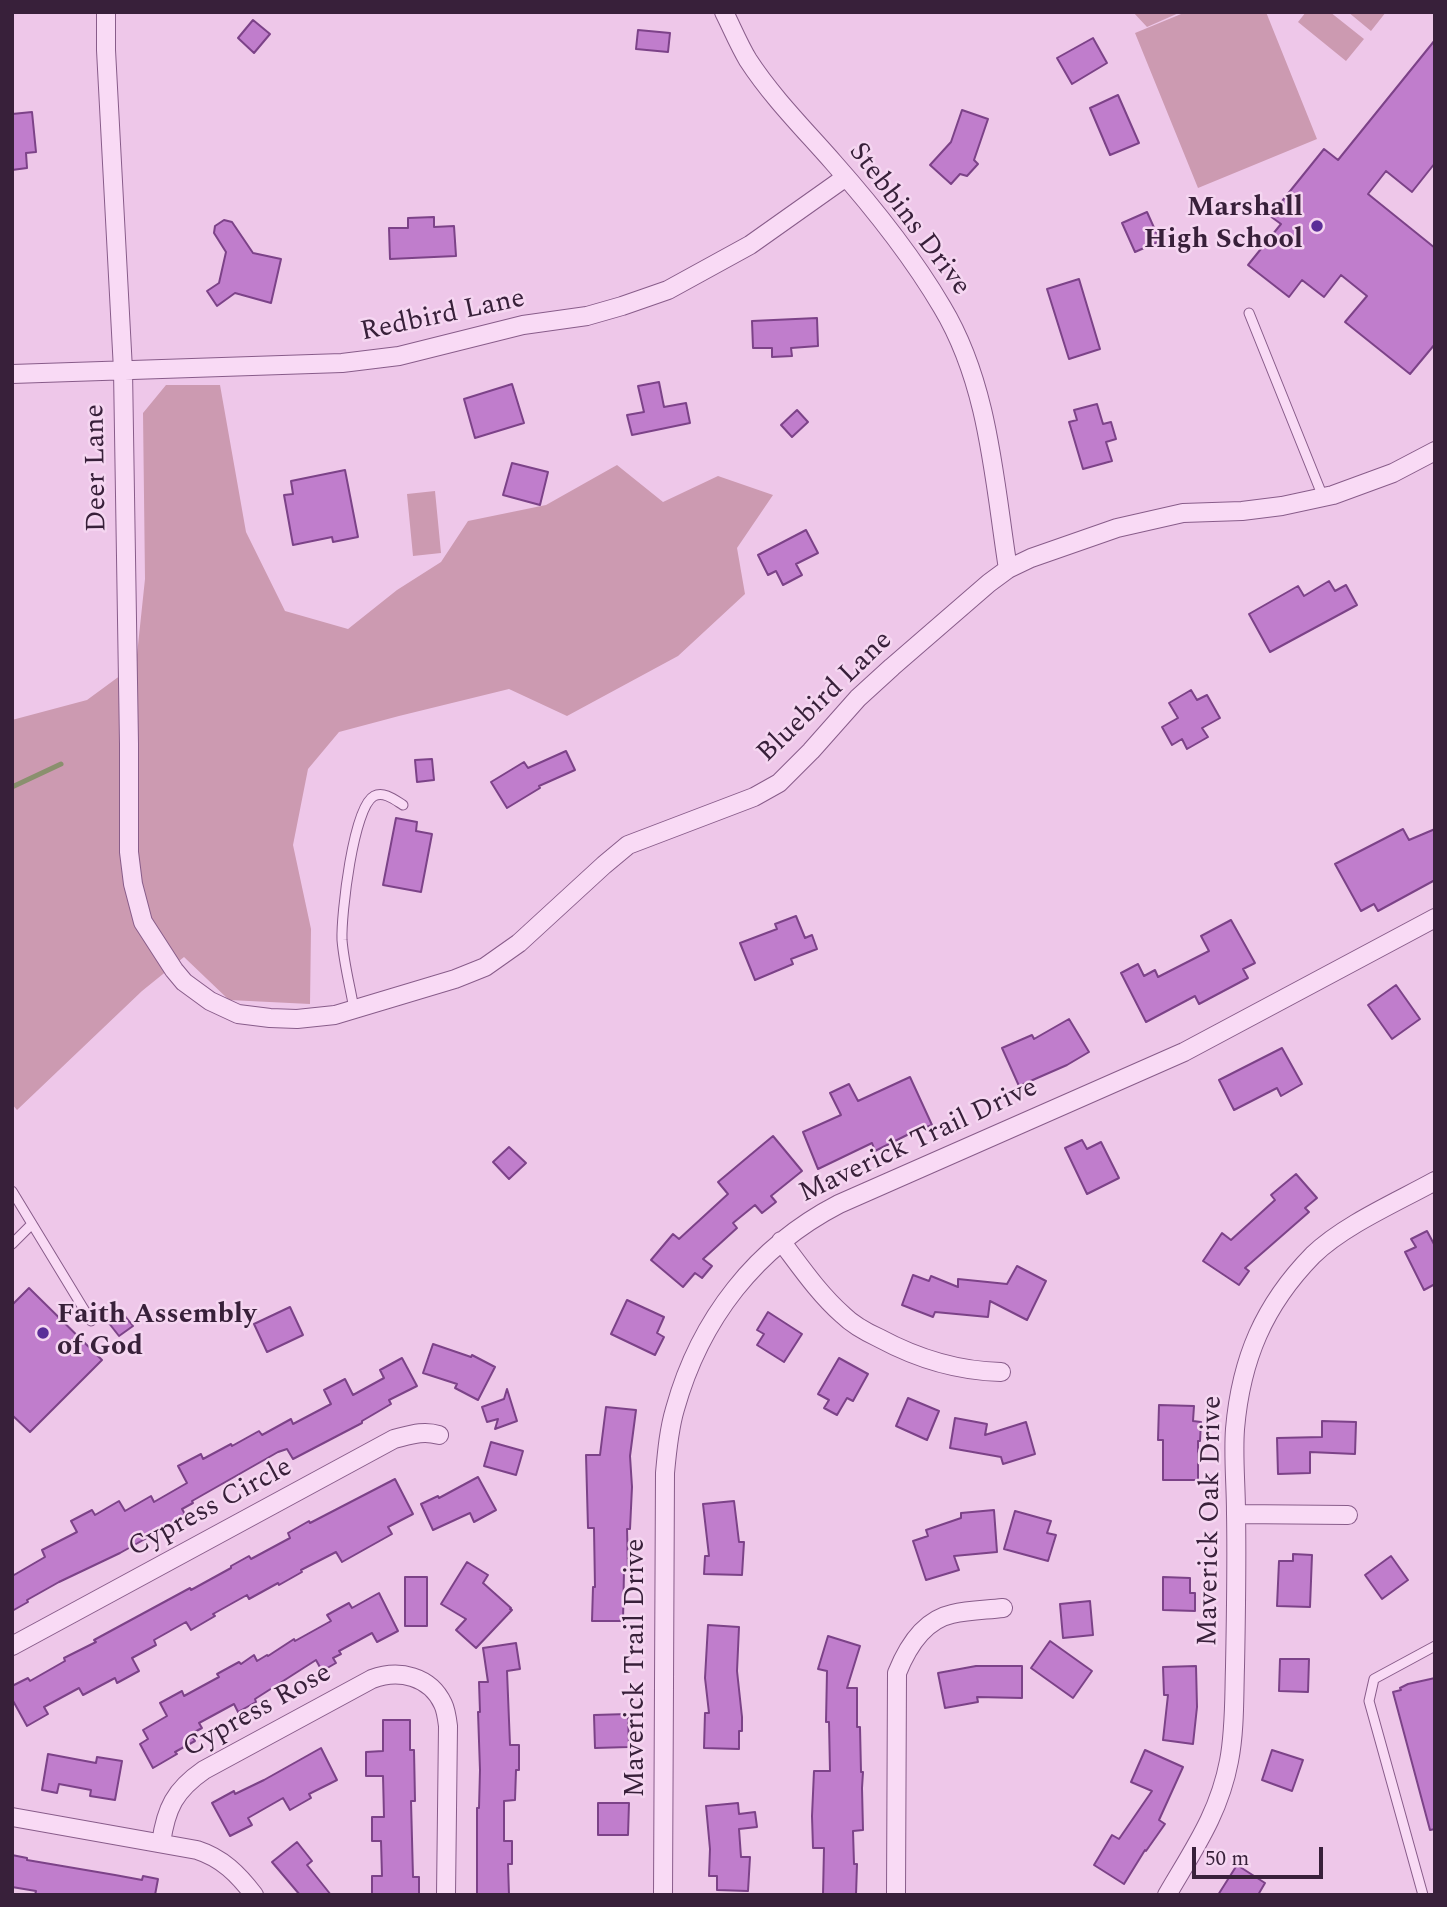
<!DOCTYPE html>
<html>
<head>
<meta charset="utf-8">
<style>
  body { margin:0 }
  #map { position:relative; width:1447px; height:1907px; overflow:hidden; background:#eec7e9; font-family:Spectral,serif }
  canvas { display:block }
  .frame { position:absolute; inset:0; border:14px solid #38203a; pointer-events:none }
  .scale { position:absolute; left:1192px; top:1847px; width:131px; height:32px; box-sizing:border-box; border:4px solid #38203a; border-top:0; padding-left:9px; font-size:21px; line-height:24px; white-space:nowrap; color:#38203a; -webkit-text-stroke:5px #f5d6f1; paint-order:stroke }
</style>
</head>
<body>
<div id="map">
<canvas width="1447" height="1907"></canvas>
<div class="frame"></div>
<div class="scale">50 m</div>
</div>
<script>
const c = document.querySelector('canvas').getContext('2d');
c.lineJoin = 'round';
function paint(path, color) { c.fillStyle = color; c.fill(path, 'evenodd'); }
function stroke(path, color, width, dash) { c.strokeStyle = color; c.lineWidth = width; c.lineCap = dash ? 'butt' : 'round'; c.setLineDash(dash || []); c.stroke(path); }
function drawText(font, color, halo, rows, align = 'center') {
  c.font = font + ' Spectral,serif'; c.lineWidth = 5; c.setLineDash([]); c.textBaseline = 'middle'; c.strokeStyle = halo; c.fillStyle = color; for (const [text, x, y, turn = 0] of rows) {
    c.save(); c.translate(x, y); c.rotate((+turn || 0) * Math.PI / 180); c.textAlign = isNaN(turn) ? turn : align; if (halo) c.strokeText(text, 0, 0); c.fillText(text, 0, 0); c.restore();
  }
}
paint(new Path2D(`
  M1133 12H1181L1147 27Z
  M1186 12H1266L1317 139 1198 188 1135 33Z
  M1306 12H1330L1364 39 1346 61 1298 22Z
  M1348 12H1386L1371 31Z
  M166 385H220L246 532 285 611 348 629 397 590 441 562 468 521 546 505 617 465 663 502 718 476 773 495 737 548 745 594 678 656 567 716 509 689 399 716 339 732 308 769 293 845 311 929 310 1004 229 1000 184 957 142 991 17 1110 12 1104V720L87 700 136 664 145 579 143 413Z
  M435 491 441 553 413 556 407 494Z`), '#cc9ab1');
stroke(new Path2D(`
  M12 787 61 764`), '#8a906e', 5);
const building = new Path2D(`
  M253 20 270 34 254 53 238 38Z
  M638 30 670 33 668 52 636 49Z
  M1093 38 1107 63 1072 84 1057 58Z
  M1435 40V163L1412 192 1386 171 1368 194 1435 248V344L1410 374 1345 322 1367 296 1341 275 1324 297 1302 280 1289 297 1248 265 1281 224 1270 216 1324 149 1338 160Z
  M1118 95 1139 143 1110 155 1090 108Z
  M962 110 988 119 974 160 978 164 967 176 960 174 951 184 930 165 951 142Z
  M32 112 36 152 26 153 27 168 12 170V114Z
  M1147 212 1160 241 1135 252 1122 223Z
  M434 217V227L454 226 456 256 390 259 389 228H408V218Z
  M224 220 232 222 253 253 281 259 271 303 235 293 217 306 207 291 219 283 226 252 214 233 215 226Z
  M1079 279 1100 349 1069 359 1047 289Z
  M817 318 818 346 791 348 792 356 772 357V348H753L752 321Z
  M659 382 664 407 686 403 690 423 632 435 627 415 644 412 638 386Z
  M512 384 524 423 475 438 464 399Z
  M1097 404 1103 424 1111 422 1116 439 1106 442 1112 461 1083 469 1069 422 1077 420 1074 410Z
  M797 410 808 422 792 437 781 425Z
  M512 463 548 472 540 505 503 495Z
  M345 470 358 537 333 542 332 537 293 545 284 495 293 494 291 481Z
  M806 530 818 553 796 564 802 575 783 585 776 571 768 575 758 555Z
  M1329 581 1335 591 1346 585 1357 605 1270 652 1249 614 1298 586 1304 596Z
  M1191 690 1197 700 1207 695 1220 718 1202 728 1208 737 1187 749 1182 739 1172 745 1162 727 1178 718 1169 703Z
  M566 751 575 770 539 786 540 788 507 808 491 782 524 762 528 768Z
  M432 759 434 780 417 782 415 760Z
  M396 818 417 822 416 831 432 834 421 892 383 885Z
  M1403 829 1409 840 1435 829V880L1378 911 1374 904 1361 911 1335 864Z
  M796 916 805 938 812 935 817 949 791 959 793 964 755 980 740 943 777 929 775 924Z
  M1231 920 1255 963 1243 969 1248 978 1199 1004 1195 996 1146 1022 1121 973 1138 964 1144 976 1155 970 1158 977 1209 951 1201 936Z
  M1396 985 1420 1019 1392 1039 1368 1005Z
  M1069 1019 1089 1052 1067 1065 1019 1086 1002 1048 1032 1035 1034 1039Z
  M1282 1048 1302 1084 1281 1096 1277 1088 1234 1110 1219 1080Z
  M910 1077 932 1125 915 1131 875 1151 872 1143 818 1169 803 1132 841 1115 830 1093 849 1084 858 1101Z
  M773 1136 802 1171 771 1196 776 1202 762 1213 755 1205 733 1223 737 1228 703 1259 712 1266 702 1278 695 1273 683 1287 651 1260 673 1234 679 1239 728 1194 718 1182Z
  M1082 1140 1087 1149 1101 1142 1119 1178 1087 1194 1065 1148Z
  M509 1147 526 1163 509 1179 493 1162Z
  M1296 1174 1317 1198 1305 1208 1309 1212 1245 1268 1249 1271 1239 1285 1203 1261 1222 1233 1231 1240 1275 1200 1271 1195Z
  M1427 1231 1435 1246V1284L1424 1290 1405 1252 1416 1247 1411 1239Z
  M1017 1266 1046 1281 1027 1320 990 1301 988 1317 935 1312 933 1317 902 1305 913 1275 929 1281 931 1276 958 1287V1279L1007 1284Z
  M29 1288 102 1360 30 1432 12 1415V1305Z
  M627 1300 664 1317 657 1333 664 1337 655 1355 611 1334Z
  M290 1307 303 1335 267 1352 254 1324Z
  M121 1311 133 1326 119 1336 108 1322Z
  M768 1312 802 1334 784 1362 757 1345 764 1334 757 1330Z
  M433 1344 471 1357 472 1355 495 1367 478 1400 455 1388 457 1384 423 1373Z
  M402 1358 417 1386 389 1400 391 1404 362 1421V1423L293 1459 287 1449 278 1452 192 1501 193 1503 182 1509 186 1516 120 1553 59 1582 27 1600 28 1602 12 1611V1573L14 1575 45 1557 42 1550 77 1532 71 1521 92 1510 95 1515 119 1501 125 1511 151 1496 154 1502 187 1483 178 1466 201 1454 203 1459 231 1444 232 1446 259 1431 262 1435 291 1419 293 1424 331 1404 324 1390 345 1379 353 1395 384 1378 380 1370Z
  M839 1358 868 1374 853 1401 847 1398 837 1415 824 1408 829 1400 818 1394Z
  M507 1389 517 1421 495 1429 498 1419 487 1422 482 1407 504 1399Z
  M908 1398 939 1411 927 1440 896 1426Z
  M1159 1405 1194 1406 1193 1421 1201 1422 1200 1441H1198V1480H1163V1440H1158Z
  M606 1407 636 1410 630 1456 632 1487 630 1529H627L628 1571H624L623 1621H592L593 1587H595L594 1528H588L586 1455H600Z
  M955 1418 987 1424 985 1435 1026 1422 1035 1454 1003 1464 1001 1457 950 1448Z
  M1322 1421 1356 1422 1355 1454 1310 1452V1473L1278 1474 1277 1438 1322 1437Z
  M491 1442 523 1451 516 1475 484 1466Z
  M478 1477 496 1510 474 1522 470 1513 433 1530 421 1504 438 1496 439 1498Z
  M395 1479 413 1514 388 1527 392 1534 342 1562 336 1552 301 1570 302 1572 279 1585 278 1583 249 1599 247 1595 213 1614 215 1616 191 1630 186 1622 154 1640 156 1645 132 1658 139 1671 117 1683 115 1678 83 1695 79 1688 44 1707 48 1714 27 1726 12 1699V1686L28 1678 30 1681 65 1661 64 1658 96 1642 94 1640 190 1588 191 1590 231 1568V1566L249 1556 251 1559 290 1538 288 1533 309 1521 310 1523Z
  M734 1501 739 1542H744L742 1575 704 1574 705 1556H709L703 1504Z
  M994 1510 997 1552 954 1556 959 1570 926 1580 913 1541 928 1536 926 1530 961 1518V1513Z
  M1015 1511 1051 1521 1047 1533 1056 1535 1048 1561 1004 1549Z
  M1293 1554 1312 1555 1310 1607 1277 1606 1279 1561H1293Z
  M1391 1556 1408 1580 1382 1599 1365 1575Z
  M467 1562 488 1575 483 1583 511 1608 510 1609 512 1610 476 1648 456 1630 466 1619 441 1604Z
  M405 1577H427V1626H405Z
  M1163 1577 1190 1578V1593H1195V1611L1163 1610Z
  M379 1593 398 1631 377 1642 372 1633 339 1651 341 1654 333 1658 336 1663 322 1671 316 1660 255 1699 256 1702 238 1712 234 1704 199 1723 202 1728 191 1734 195 1741 175 1752 177 1754 153 1768 140 1744 148 1739 143 1730 167 1716 160 1703 182 1691 184 1696 219 1677 217 1674 239 1662 241 1664 254 1655 257 1661 267 1655 268 1656 294 1639 295 1641 331 1621 327 1615 349 1603 352 1608Z
  M1090 1601 1093 1635 1063 1638 1060 1604Z
  M708 1625 739 1627 737 1671 742 1717V1731H739V1749L704 1748 705 1713H709L705 1678Z
  M828 1636 860 1646 847 1688H857V1727H860L861 1772H863L862 1788 863 1830 853 1831 854 1864H857L856 1895H823L824 1848H813L812 1816 814 1771H830L829 1722H826L827 1671 818 1669Z
  M1050 1641 1092 1671 1073 1698 1031 1668Z
  M516 1643 520 1669 507 1671 510 1745H519V1770H516L515 1800 504 1801V1841H512V1864H508L509 1895H477V1808H479L480 1770 478 1712H480L479 1682H488L483 1648Z
  M1280 1659H1309L1308 1692 1279 1691Z
  M976 1666H1022V1698L977 1697 978 1702 945 1708 938 1673Z
  M1196 1666 1197 1707 1193 1744 1163 1740 1168 1695H1164L1163 1667Z
  M1435 1678V1829L1430 1830 1393 1692 1401 1690 1400 1688 1408 1684Z
  M628 1714 629 1747 595 1748 594 1715Z
  M383 1720H410V1750H414L415 1801H411L413 1877H419V1895H372V1876H382L381 1841H372V1817H384L383 1776H366V1752L383 1751Z
  M321 1748 337 1780 309 1794 311 1798 290 1810 283 1798 248 1818 252 1825 230 1836 212 1803 234 1791 235 1794 264 1780Z
  M1145 1750 1183 1767 1159 1820 1165 1824 1146 1851 1145 1850 1124 1884 1094 1865 1112 1835 1119 1839 1152 1791 1131 1782Z
  M1272 1750 1303 1760 1292 1791 1262 1780Z
  M48 1754 96 1763 97 1757 122 1761 115 1800 90 1796 91 1790 59 1784 57 1793 42 1790Z
  M598 1803H629L628 1835H598Z
  M738 1803 739 1814 755 1812 757 1827 739 1829 741 1857H750L748 1891 717 1890V1876H709L710 1849 706 1806Z
  M297 1842 312 1861 307 1865 331 1895H300L272 1862Z
  M12 1855 27 1858V1860L115 1875 142 1880 143 1876 158 1879 155 1895H35L36 1891 12 1887Z
  M1237 1865 1265 1883 1258 1895H1218Z`);
paint(building, '#c07dcc');
stroke(building, '#7c4288', 2);
const lane = new Path2D(`
  M1249 313 1323 497
  M354 1009C350 986 344 964 342 940 341 916 353 807 374 796 384 791 395 800 403 805
  M12 1191 91 1321
  M12 1244 32 1224
  M1423 1895 1369 1701 1374 1679 1435 1646`);
const street = new Path2D(`
  M106 12V50L123 370 129 744V852L133 884 143 922 174 970 184 982 210 1001 238 1014 270 1018 297 1019 335 1015 455 979 485 967 519 943 604 865 628 845 754 797 779 783 811 751 858 698 892 667 989 583 1008 569 1031 558 1117 528 1183 513 1242 511 1282 506 1333 495 1393 473 1435 451
  M724 12C732 28 739 45 748 60 772 97 804 129 833 162 872 206 912 256 942 307 989 385 994 480 1008 569
  M12 374 342 363 399 356 523 325 587 316 622 306 668 290 750 245 846 177
  M781 1241C800 1266 819 1294 843 1315 853 1325 866 1332 879 1338 918 1359 957 1371 1001 1372
  M1236 1514 1348 1515
  M12 1646 394 1439C410 1435 423 1430 439 1435
  M12 1817 197 1850C222 1858 238 1874 254 1895
  M161 1843C166 1808 175 1790 204 1770L372 1679C399 1669 430 1676 443 1704 446 1710 447 1718 448 1726L446 1895
  M663 1895 665 1473C667 1451 669 1429 675 1409 700 1319 756 1247 839 1204L1184 1052 1435 918
  M896 1895 897 1673C907 1648 924 1620 952 1614 969 1610 986 1610 1003 1608
  M1167 1895C1193 1850 1219 1814 1229 1761 1235 1730 1234 1698 1235 1667 1236 1615 1237 1564 1236 1513 1236 1485 1233 1457 1235 1429 1241 1359 1264 1305 1313 1255 1344 1225 1397 1202 1435 1181`);
stroke(lane, '#885c8a', 11);
stroke(street, '#885c8a', 20);
stroke(lane, '#f9daf5', 9);
stroke(street, '#f9daf5', 18);
for (const [x, y, r, color] of [
  [1317,226,7,"#5a2d98"],
  [43,1333,7,"#5a2d98"]
]) { const dot = new Path2D(); dot.arc(x, y, r, 0, 2 * Math.PI); c.fillStyle = color; c.fill(dot); stroke(dot, '#f5d6f1', 2.5); }
drawText('bold 28px', '#38203a', '#f5d6f1', [
  ["Marshall",1303,210],
  ["High School",1303,242],
  ["Faith Assembly",57,1317,"left"],
  ["of God",57,1349,"left"]
], 'right');
drawText('28px', '#38203a', '#f5d6f1', [
  ["Stebbins Drive",908,220,53],
  ["Redbird Lane",443,317,-12],
  ["Deer Lane",98,468,-91],
  ["Bluebird Lane",826,698,-44],
  ["Maverick Trail Drive",919,1142,-25],
  ["Cypress Circle",211,1509,-28],
  ["Maverick Oak Drive",1212,1521,-89],
  ["Maverick Trail Drive",638,1668,-90],
  ["Cypress Rose",258,1712,-29]
]);
</script>
</body>
</html>
